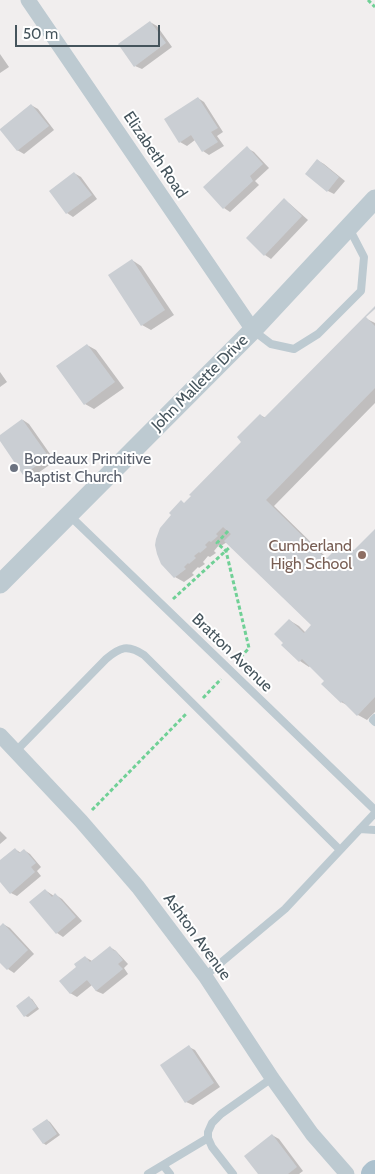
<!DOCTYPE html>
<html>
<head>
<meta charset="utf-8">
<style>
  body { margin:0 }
  #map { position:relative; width:375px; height:1174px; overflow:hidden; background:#f1eeee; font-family:Cabin,sans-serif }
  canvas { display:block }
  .scale { position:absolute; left:15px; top:25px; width:145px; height:22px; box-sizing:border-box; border:2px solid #45545c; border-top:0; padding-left:6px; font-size:15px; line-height:18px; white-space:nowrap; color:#45545c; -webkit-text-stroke:4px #fff; paint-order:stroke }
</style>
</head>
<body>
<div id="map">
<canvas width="375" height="1174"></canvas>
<div class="scale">50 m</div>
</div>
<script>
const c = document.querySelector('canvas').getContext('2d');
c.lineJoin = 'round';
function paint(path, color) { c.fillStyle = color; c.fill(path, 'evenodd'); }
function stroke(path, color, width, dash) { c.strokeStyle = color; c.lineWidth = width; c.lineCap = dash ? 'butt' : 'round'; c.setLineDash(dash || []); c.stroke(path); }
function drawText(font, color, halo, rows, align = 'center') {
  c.font = font + ' Cabin,sans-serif'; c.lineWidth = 4; c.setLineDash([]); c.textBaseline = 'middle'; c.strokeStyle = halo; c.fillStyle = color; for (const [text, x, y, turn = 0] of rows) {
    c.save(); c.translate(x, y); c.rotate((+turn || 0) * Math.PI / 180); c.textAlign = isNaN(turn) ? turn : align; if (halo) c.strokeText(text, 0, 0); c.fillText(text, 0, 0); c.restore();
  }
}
paint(new Path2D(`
  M150 22 157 26 172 47 142 69 135 66Z
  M0 54 9 67 0 73Z
  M198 98 204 102 223 132 217 136 224 146 209 155 203 151 195 140 187 146 180 142Z
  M31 105 38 109 54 130 24 154 17 150Z
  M247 148 254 152 269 168 255 181 259 185 230 212 224 208Z
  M317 160 324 164 345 181 334 194 328 191Z
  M74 173 81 177 97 199 73 217 67 213 50 191Z
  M284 200 290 204 308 220 271 259 265 255Z
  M132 260 141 266 174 315 151 330 142 325Z
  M365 318 375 323V403L274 506 328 559 344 543 355 551 375 530V712L367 720 358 715 349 706 341 702 326 681 310 666 309 667 300 661 283 645 289 620 299 626 306 633 313 625 227 542 221 546 219 545 214 551 216 553 210 557 208 556 203 562 205 564 199 568 198 567 192 573 194 575 184 582 175 577 185 504 243 442 260 415 266 418Z
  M87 345 96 350 124 388 94 409 85 404Z
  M0 372 7 382 0 387Z
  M23 420 29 424 55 461 31 478 24 474 0 439V436Z
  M0 831 7 838 0 844Z
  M15 849 21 853 24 850 30 854 41 867 37 871 41 876 17 896 11 893 0 880V862Z
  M45 890 54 896 56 895 62 899 82 921 63 937 57 933Z
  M3 924 10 928 34 954 14 973 8 969 0 961V928Z
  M110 947 116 951 128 964 124 968 128 974 103 994 96 991 92 985 77 997 70 993 78 967 85 957 92 961Z
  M29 998 32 999 39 1009 28 1017 25 1016Z
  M189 1047 195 1050 220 1087 193 1105 186 1102Z
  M47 1120 50 1122 60 1135 46 1145 43 1143Z
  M272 1135 279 1139 303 1171 299 1174H260Z`), '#0003');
paint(new Path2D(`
  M150 21 166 43 134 67 118 44Z
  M198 97 218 128 211 132 218 142 202 152 191 135 179 143 164 119Z
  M31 104 49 126 17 151 0 130V129Z
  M247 146 263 164 250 176 253 181 223 209 203 187Z
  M317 159 339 177 327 192 305 174Z
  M74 172 92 195 66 214 49 191Z
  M284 198 302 216 264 256 246 238Z
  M132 259 165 310 141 326 108 275Z
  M375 306V309L366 317 375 326V388L266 500 326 559 343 542 353 551 375 529V697L357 716 342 701 341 703 321 684 324 681 302 659 299 662 281 645 283 643 274 634 289 619 304 633 311 625 224 541 231 534 223 527 216 534 218 536 211 542 209 541 205 545 207 547 200 553 199 552 194 556 196 558 189 564 188 563 184 567 186 569 174 578 161 564 157 554 155 545 156 539 160 528 171 515 169 513 181 500 184 503 191 496 189 495 241 442 237 437 260 414 264 418Z
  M87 344 115 382 84 405 56 366Z
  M22 419 49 457 23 475 0 441V435Z
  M15 848 19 853 24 849 36 863 31 867 35 872 10 894 0 882V860Z
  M45 889 52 897 55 893 76 917 56 934 29 902Z
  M3 923 28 950 7 970 0 963V926Z
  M110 946 114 951 115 950 123 960 118 964 123 969 96 991 87 980 70 994 59 981 76 967 74 964 85 956 90 962Z
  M29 996 37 1007 24 1017 16 1006Z
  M189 1045 214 1083 185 1103 160 1065Z
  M47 1119 57 1134 43 1144 32 1129Z
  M272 1134 297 1167 288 1174H258L244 1156Z`), '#caced3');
stroke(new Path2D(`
  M368 0 375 7
  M228 531 217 543 226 551 249 648 237 661
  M173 599 230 547
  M203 698 221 679
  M92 810 186 714`), '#70d096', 3, [4, 2.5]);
stroke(new Path2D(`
  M254 331 271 344 294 349 318 334 361 291 364 257 349 228
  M69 515 375 810
  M375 718 373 720 375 722
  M16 751 106 659C120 647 128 644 144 655L340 850
  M360 829 375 830
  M205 976 285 909 375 813
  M163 1165 170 1174
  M148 1174 208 1138
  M233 1174 212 1147 208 1138V1132L212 1123 221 1114 272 1078`), '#bdcad1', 8);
stroke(new Path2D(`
  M28 0 253 330
  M0 735 81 821 138 887 205 976 272 1078 312 1134 347 1174`), '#bdcad1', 15);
stroke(new Path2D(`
  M0 584 253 330 375 199`), '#bdcad1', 19);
stroke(new Path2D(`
  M373 1174 375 1172`), '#acc1ce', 24);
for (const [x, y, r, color] of [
  [14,468,5,"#6b7280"],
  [362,555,5,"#8d6e63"]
]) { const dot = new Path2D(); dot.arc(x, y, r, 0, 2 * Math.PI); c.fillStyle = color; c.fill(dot); stroke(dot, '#fff', 2); }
drawText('16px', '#45545c', '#fff', [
  ["Elizabeth Road",155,155,56],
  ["John Mallette Drive",200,383,-45],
  ["Bratton Avenue",232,653,44],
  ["Ashton Avenue",197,937,54]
]);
drawText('16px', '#5b616d', '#fff', [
  ["Bordeaux Primitive",24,459],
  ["Baptist Church",24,477]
], 'left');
drawText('16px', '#785e54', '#fff', [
  ["Cumberland",352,546],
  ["High School",352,564]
], 'right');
</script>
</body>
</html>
